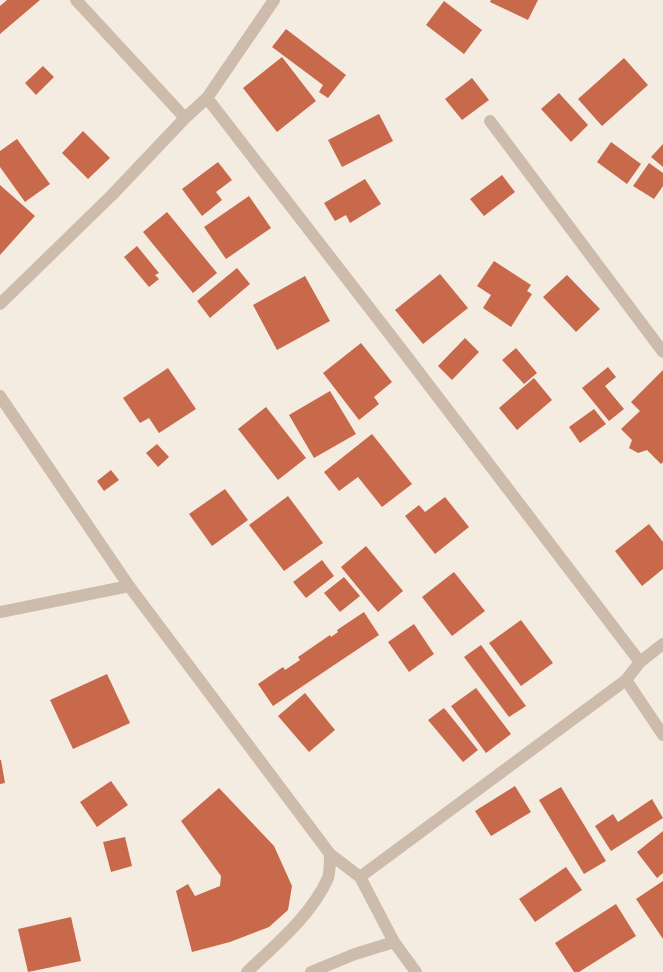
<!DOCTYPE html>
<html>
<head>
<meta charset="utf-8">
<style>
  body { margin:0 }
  canvas { display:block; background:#f4ebe1 }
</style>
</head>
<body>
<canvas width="663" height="972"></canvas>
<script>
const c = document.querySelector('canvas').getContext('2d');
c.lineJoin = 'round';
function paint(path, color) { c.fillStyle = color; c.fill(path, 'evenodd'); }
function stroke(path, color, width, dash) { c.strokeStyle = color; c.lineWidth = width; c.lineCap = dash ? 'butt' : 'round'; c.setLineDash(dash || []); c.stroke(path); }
paint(new Path2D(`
  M7 0H40L0 34V6Z
  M491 0H538L528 20 490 2Z
  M444 1 482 30 464 54 426 25Z
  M286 29 346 75 328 98 319 92 323 85 272 47Z
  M282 57 316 101 277 132 243 88Z
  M624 58 648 85 602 126 578 99Z
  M43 66 54 77 36 95 25 83Z
  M472 78 489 100 462 120 445 99Z
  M559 93 588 125 571 142 541 109Z
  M379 114 393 141 342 167 328 140Z
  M83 131 110 158 88 179 62 153Z
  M17 139 50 184 25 202 0 167V151Z
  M611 142 641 164 627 184 597 162Z
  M663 144V167L651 157Z
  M218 162 232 180 216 192 222 200 202 216 182 189Z
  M649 163 663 173V186L654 199 633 186Z
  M502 175 515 192 484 216 470 199Z
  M365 179 381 204 350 223 346 215 335 221 324 203Z
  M0 185 35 216 0 255Z
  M249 196 271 228 226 259 204 227Z
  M167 212 217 273 193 293 143 232Z
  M137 246 159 273 155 275 159 279 149 287 124 257Z
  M494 261 531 285 527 291 532 294 511 327 483 308 491 295 477 286Z
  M237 268 250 284 210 318 197 301Z
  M440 274 468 308 423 344 395 310Z
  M567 275 600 309 576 332 543 297Z
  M305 276 330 321 277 350 253 305Z
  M465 338 479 352 452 380 438 366Z
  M361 343 392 382 374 397 379 404 359 420 323 373Z
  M516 348 537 373 524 384 502 360Z
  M608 367 616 377 605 386 624 409 609 421 582 388Z
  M168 368 196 409 159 433 149 418 140 423 123 398Z
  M663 370V462L661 464 647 450 638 453 629 448 632 440 621 429 640 411 631 402Z
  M534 378 552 400 517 430 499 408Z
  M330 391 356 434 314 458 289 415Z
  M266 407 306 458 278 480 238 429Z
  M594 409 606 424 580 443 569 427Z
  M372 434 412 484 382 507 358 477 339 491 324 472Z
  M157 444 169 457 158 467 146 453Z
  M111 470 119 480 104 491 97 481Z
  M225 489 248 520 212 546 189 514Z
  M288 496 323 543 284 571 249 525Z
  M445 497 469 527 435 554 405 516 419 505 425 512Z
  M649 524 663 542V569L642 586 615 551Z
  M366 546 403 591 378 612 341 567Z
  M322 560 334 576 306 598 293 582Z
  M454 572 485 611 452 636 422 597Z
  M344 577 360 596 340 612 324 593Z
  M364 612 379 635 273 706 258 684 283 667 285 670 300 660 298 657 330 635 331 637 338 632 337 630Z
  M521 620 553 663 521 686 489 643Z
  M414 624 434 654 409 672 388 642Z
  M481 645 526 706 509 717 464 657Z
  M107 674 130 723 73 749 50 700Z
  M476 688 511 734 486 753 451 706Z
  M305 693 335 730 309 752 278 716Z
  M444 708 478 750 463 762 428 720Z
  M0 760H1L5 783 0 784Z
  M111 781 128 805 97 827 80 802Z
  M515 786 531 812 491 836 475 811Z
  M561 787 606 861 584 874 539 800Z
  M219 788 274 846 292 886 288 910 269 927 230 942 192 952 176 891 188 884 195 896 220 886 221 876 181 821Z
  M652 799 663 818 611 851 595 826 613 814 618 822Z
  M663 831V873L657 878 637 852Z
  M125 837 132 866 111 872 103 842Z
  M566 867 582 890 535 922 519 899Z
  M663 881V939L636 899Z
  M616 904 636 936 579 972H574L555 943Z
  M71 917 81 961 28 972 18 929Z`), '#c8694b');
stroke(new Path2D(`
  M76 0 185 118
  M207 98 405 354 640 662
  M490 121 663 352
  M0 304 112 195 185 118 207 98 274 0
  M0 396 129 586 330 854 360 877 394 942 416 972
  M0 612 129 586
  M626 680 663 735
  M360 877 626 680 640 662 663 644
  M247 972C276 944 311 916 328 878 330 871 330 862 330 854
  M311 972 355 954 394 942`), '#cdbbac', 12);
</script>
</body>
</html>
